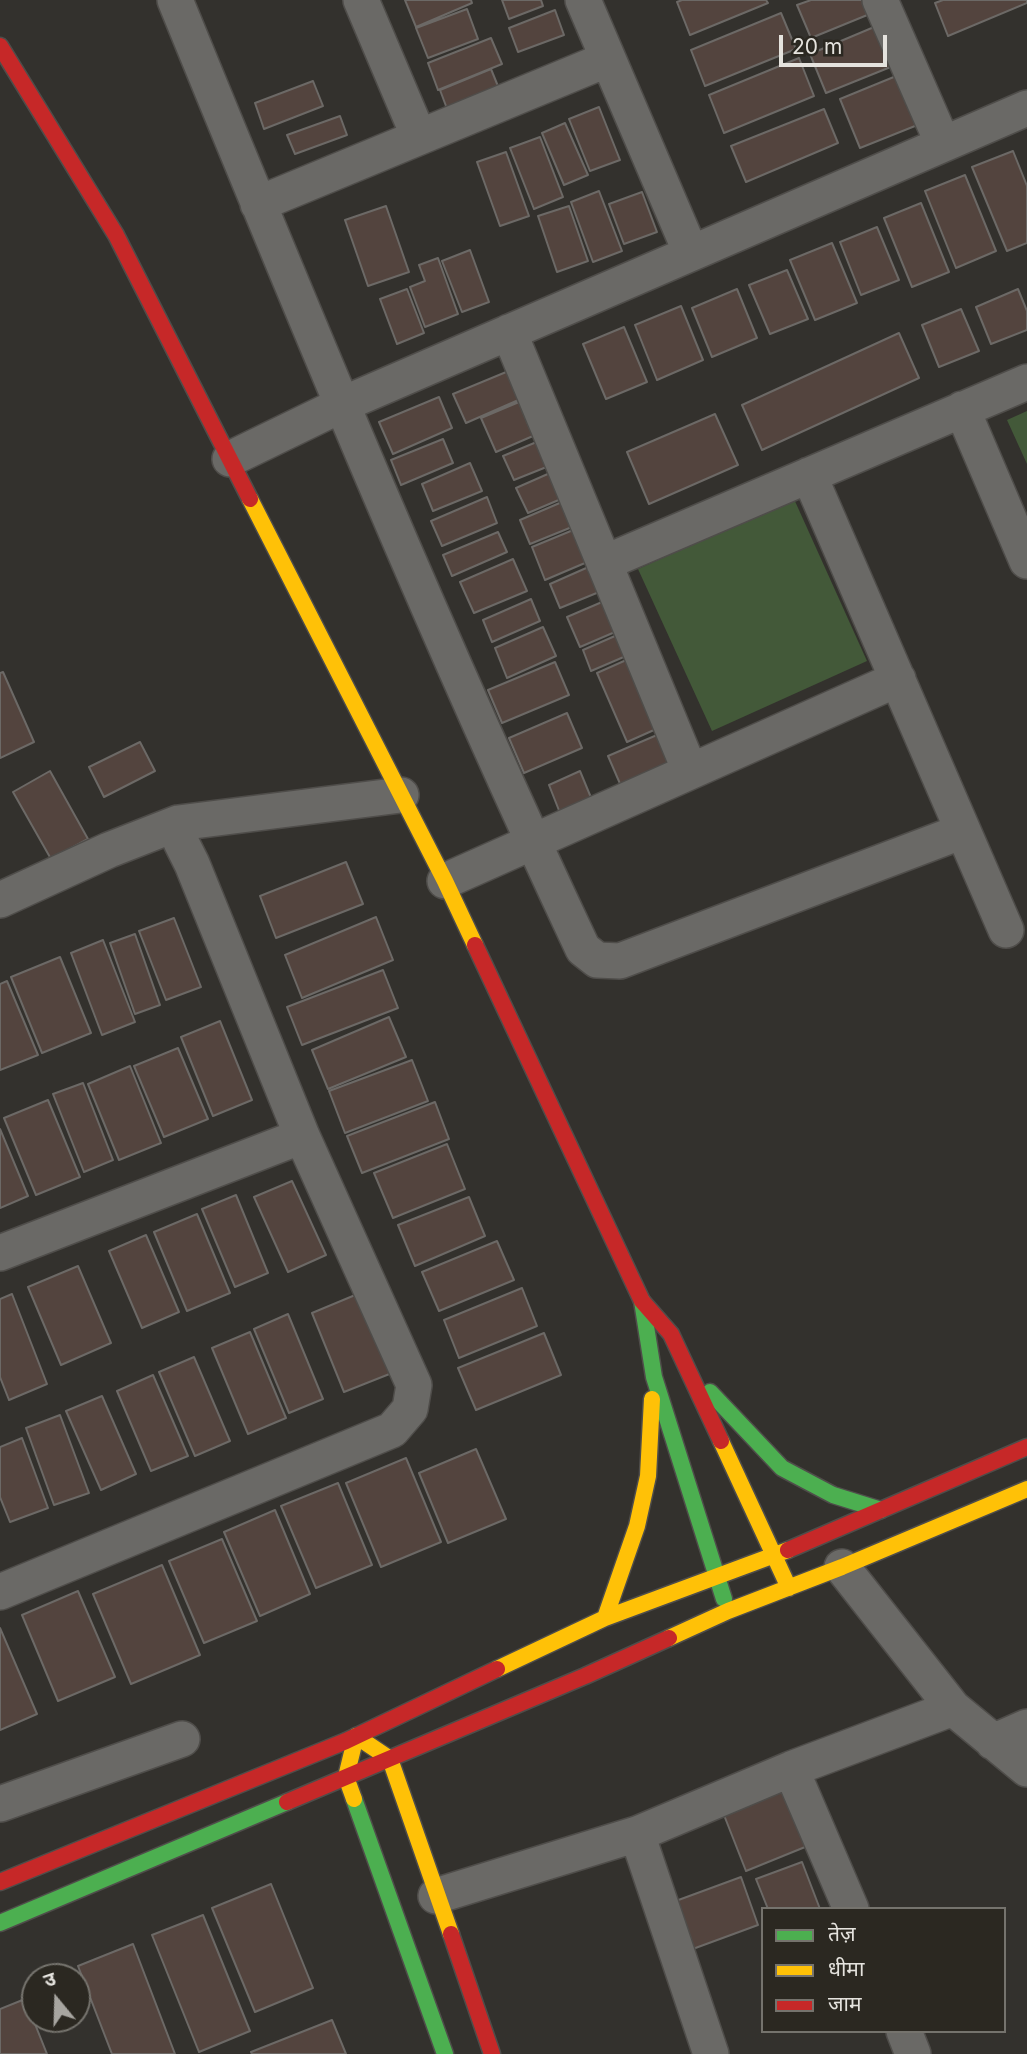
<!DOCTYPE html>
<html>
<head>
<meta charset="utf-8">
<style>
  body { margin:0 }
  #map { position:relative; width:1027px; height:2054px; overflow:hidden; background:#33312d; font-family:Inter,"Noto Sans Devanagari",sans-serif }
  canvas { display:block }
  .legend { position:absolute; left:761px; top:1907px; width:245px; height:126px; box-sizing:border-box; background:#2b2821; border:2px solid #75736d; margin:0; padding:9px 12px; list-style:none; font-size:21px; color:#e5e3de }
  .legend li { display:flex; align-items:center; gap:14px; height:35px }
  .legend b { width:35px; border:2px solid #75736d }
  .north { position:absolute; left:21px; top:1963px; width:70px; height:70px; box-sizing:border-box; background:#2b2821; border:2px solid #75736d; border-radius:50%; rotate:341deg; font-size:19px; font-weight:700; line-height:28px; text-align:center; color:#e5e3de }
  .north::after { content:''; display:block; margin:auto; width:24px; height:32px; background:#a7a5a0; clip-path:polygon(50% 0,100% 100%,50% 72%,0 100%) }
  .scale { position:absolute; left:779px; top:35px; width:108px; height:32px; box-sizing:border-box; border:4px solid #e5e3de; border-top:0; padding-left:9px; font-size:21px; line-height:24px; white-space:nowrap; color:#e5e3de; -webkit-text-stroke:5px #2b2821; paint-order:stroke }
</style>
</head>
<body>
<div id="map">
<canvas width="1027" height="2054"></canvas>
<ul class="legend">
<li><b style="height:9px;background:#4caf50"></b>तेज़</li>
<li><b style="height:9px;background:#ffc107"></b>धीमा</li>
<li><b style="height:9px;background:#c62828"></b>जाम</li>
</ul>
<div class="north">उ</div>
<div class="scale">20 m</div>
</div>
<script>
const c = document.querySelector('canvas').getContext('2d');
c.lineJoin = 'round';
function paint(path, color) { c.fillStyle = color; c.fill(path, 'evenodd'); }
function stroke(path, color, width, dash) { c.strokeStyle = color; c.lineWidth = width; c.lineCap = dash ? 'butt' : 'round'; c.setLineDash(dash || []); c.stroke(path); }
paint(new Path2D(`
  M1027 411V464L1007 420Z
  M794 499 867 661 712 731 638 569Z`), '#435939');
const building = new Path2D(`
  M405 0H471L472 3 416 27Z
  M502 0H541L543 6 509 19Z
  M682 0H766L768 3 690 35 677 2Z
  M811 0H879L882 9 811 38 797 5Z
  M943 0H1027V3L948 36 935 3Z
  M467 9 478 39 428 58 416 28Z
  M555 10 564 35 518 52 509 28Z
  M781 13 796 49 705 86 691 50Z
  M886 22 903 62 826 93 810 54Z
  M491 38 502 64 438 90 428 63Z
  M799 58 814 96 724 133 709 95Z
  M491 69 504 101 452 122 440 90Z
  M906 72 925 122 860 148 840 99Z
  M313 81 323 106 264 129 255 103Z
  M599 107 620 160 590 171 569 119Z
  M824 109 838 143 746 182 731 146Z
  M340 116 347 135 295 154 287 135Z
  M565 123 588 175 564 185 542 133Z
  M540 137 563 197 534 209 510 148Z
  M1013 151 1027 186V243L1007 251 972 167Z
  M506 152 529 216 500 226 477 162Z
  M965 175 996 251 956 268 925 191Z
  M599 191 622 251 593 262 571 202Z
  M642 192 657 232 624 244 609 204Z
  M921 203 949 272 912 287 884 218Z
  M386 206 409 272 368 286 345 220Z
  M569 206 588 261 557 272 538 216Z
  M877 227 899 280 861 295 840 242Z
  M832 243 857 303 815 320 790 260Z
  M470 250 489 302 462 312 442 261Z
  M438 258 458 314 425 327 410 287 425 281 419 265Z
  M787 270 808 319 770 334 749 285Z
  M407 289 424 333 397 344 380 299Z
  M737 289 757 338 712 357 692 308Z
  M1018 289 1027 311V330L991 344 976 307Z
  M681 306 703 360 657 380 635 325Z
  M961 309 979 351 939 367 922 325Z
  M624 327 647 382 606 399 583 344Z
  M899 333 919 378 762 450 742 405Z
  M511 370 523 398 466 423 453 394Z
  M439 397 452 428 393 454 379 422Z
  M519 402 533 436 496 452 481 418Z
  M715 414 738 465 649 504 627 452Z
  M443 439 453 463 401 485 391 460Z
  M539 441 549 466 514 480 503 456Z
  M470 463 482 491 433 511 422 484Z
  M550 473 561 499 528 513 516 488Z
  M487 497 497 523 442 546 431 521Z
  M562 502 572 527 530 544 520 520Z
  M578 528 592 560 545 580 532 547Z
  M498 532 507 552 452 576 443 555Z
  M513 559 527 591 474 613 460 582Z
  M593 565 604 590 560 608 550 584Z
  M531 599 540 621 492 642 483 620Z
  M609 599 622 629 580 647 567 617Z
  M543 627 556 656 507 678 495 648Z
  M624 632 633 653 591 671 583 650Z
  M633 657 663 726 627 742 597 673Z
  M555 662 569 695 502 723 488 690Z
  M3 672 34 742 0 758V673Z
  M567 713 582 748 524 773 509 738Z
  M664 732 677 762 621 786 608 756Z
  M140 742 155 771 104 797 89 767Z
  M50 771 88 839 51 859 13 792Z
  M580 771 592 800 560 813 549 785Z
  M346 862 363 904 276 938 260 896Z
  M376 917 393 960 302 998 285 955Z
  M174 918 201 987 166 1000 139 931Z
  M135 934 160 1005 135 1014 110 943Z
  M103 940 135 1022 102 1035 71 953Z
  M60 957 91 1033 42 1053 11 977Z
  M383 970 398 1008 302 1045 287 1007Z
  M7 981 38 1055 0 1070V984Z
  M389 1017 406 1057 328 1089 312 1050Z
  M220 1021 252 1100 213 1116 181 1037Z
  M178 1048 208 1119 164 1137 134 1066Z
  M412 1060 428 1101 345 1133 329 1091Z
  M130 1066 161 1143 119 1160 88 1084Z
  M83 1083 113 1160 84 1172 53 1094Z
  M48 1100 80 1177 36 1195 4 1118Z
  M435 1102 449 1139 362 1173 347 1136Z
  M0 1129 28 1196 0 1208Z
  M447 1144 465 1189 393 1218 374 1173Z
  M292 1181 326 1255 288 1272 254 1197Z
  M236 1195 268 1273 235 1287 202 1209Z
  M469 1197 485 1236 415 1266 398 1225Z
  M197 1214 230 1293 187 1311 154 1232Z
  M146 1235 179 1312 142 1328 109 1251Z
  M497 1241 514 1280 439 1311 422 1272Z
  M78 1266 111 1343 61 1365 28 1287Z
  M522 1288 537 1326 459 1358 444 1320Z
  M360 1293 392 1373 344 1392 312 1313Z
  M12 1294 47 1384 9 1400 0 1377V1299Z
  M288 1314 323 1399 289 1413 254 1329Z
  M250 1332 286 1418 248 1434 212 1348Z
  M544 1333 561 1375 476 1410 458 1368Z
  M194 1357 230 1441 195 1456 159 1372Z
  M153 1375 188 1456 151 1471 117 1391Z
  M102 1396 136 1474 101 1490 66 1411Z
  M60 1415 89 1493 54 1505 26 1428Z
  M22 1438 48 1508 10 1522 0 1497V1447Z
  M476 1449 506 1519 448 1543 419 1473Z
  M406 1458 441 1542 381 1567 346 1483Z
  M338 1483 372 1565 316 1588 281 1506Z
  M275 1510 310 1594 260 1616 224 1532Z
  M222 1539 257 1621 204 1643 169 1561Z
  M162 1565 200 1655 131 1684 93 1594Z
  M78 1591 115 1677 58 1701 22 1615Z
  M0 1628 37 1714 0 1730Z
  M786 1785 810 1845 746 1871 722 1810Z
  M802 1862 820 1909H768L756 1879Z
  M741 1877 758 1925 690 1950 673 1902Z
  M271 1884 313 1988 255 2012 212 1908Z
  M203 1915 250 2031 199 2052 152 1935Z
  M133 1944 175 2054H112L78 1966Z
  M25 1999 47 2054H0V2009Z
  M332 2020 346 2054H252L251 2052Z`);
paint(building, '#53443e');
stroke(building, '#6c6966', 2);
const street = new Path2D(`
  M175 0C305 318 436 637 583 949L597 960 620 961 963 831
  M361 0 419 137
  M583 0 691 253
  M880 0 943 144
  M258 204 608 59
  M509 332 690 771
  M962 409 1027 561
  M230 459 341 405 1027 108
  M809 475 1006 930
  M604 563 1027 382
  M178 823 401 795
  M445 881 898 679
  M0 900 109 850 178 823 181 842 192 864 302 1136 414 1385 410 1409 392 1430 0 1592
  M0 1253 302 1136
  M842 1567 953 1708 1027 1769
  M993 1742 1027 1727
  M791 1769 851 1909
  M0 1804 182 1739
  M637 1834 711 2054
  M436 1896 637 1834 791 1769 953 1708
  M904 2031 913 2054`);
const fast = new Path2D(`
  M642 1301 654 1377 724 1599
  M710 1392 782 1468 833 1495 881 1510
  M354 1799 445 2054
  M0 1923 287 1802`);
const slow = new Path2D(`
  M250 499 445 881 475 945
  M721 1441 789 1588
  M605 1618 637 1526 648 1476 652 1399
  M669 1638 728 1611 842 1567 1027 1489
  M497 1669 605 1618 788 1550
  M354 1799 346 1777 356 1736 390 1759 451 1934`);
const jam = new Path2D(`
  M0 46 116 235 250 499
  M475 945 642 1301 671 1334 721 1441
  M788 1550 1027 1447
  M287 1802 585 1676 669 1638
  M0 1882 346 1741 497 1669
  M451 1934 492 2054`);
stroke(street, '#4f4d4a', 38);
stroke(fast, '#4f4d4a', 19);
stroke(slow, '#4f4d4a', 19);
stroke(jam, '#4f4d4a', 19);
stroke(street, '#6a6966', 35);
stroke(fast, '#4caf50', 16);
stroke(slow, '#ffc107', 16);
stroke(jam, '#c62828', 16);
</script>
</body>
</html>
